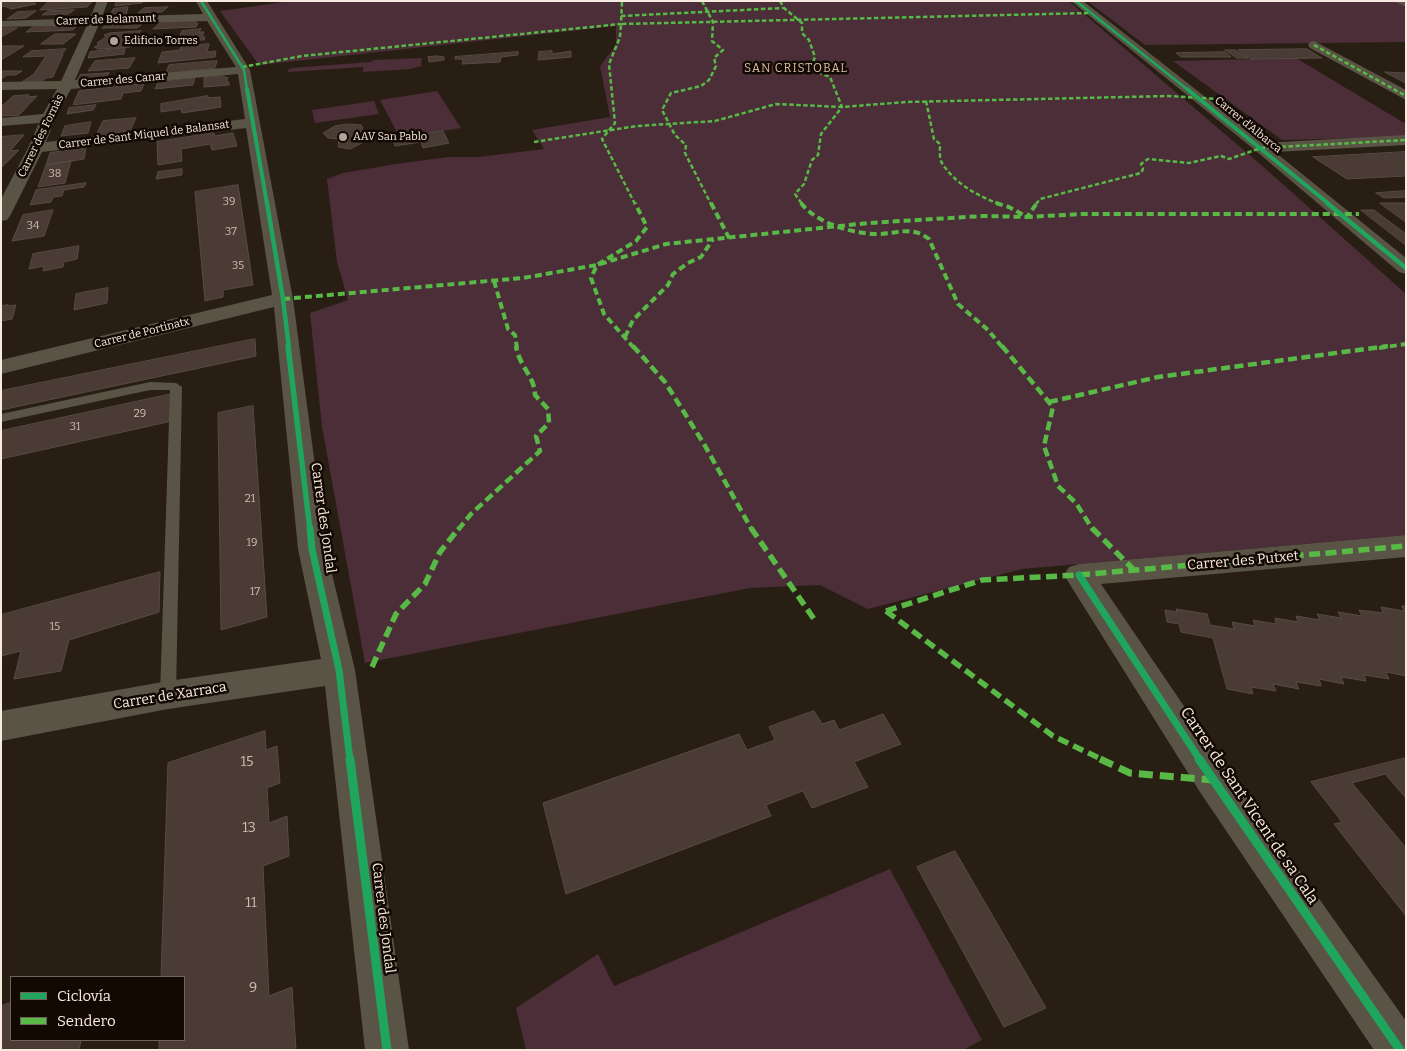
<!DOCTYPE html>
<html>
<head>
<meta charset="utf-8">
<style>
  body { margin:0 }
  #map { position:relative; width:1407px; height:1051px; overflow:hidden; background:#291e13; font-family:Bitter,serif }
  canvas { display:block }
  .frame { position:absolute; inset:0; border:2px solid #f9eadf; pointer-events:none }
  .legend { position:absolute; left:10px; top:976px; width:175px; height:65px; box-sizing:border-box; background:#130903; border:1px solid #6f635b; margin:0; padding:6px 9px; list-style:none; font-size:15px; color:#f9eadf }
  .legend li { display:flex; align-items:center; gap:10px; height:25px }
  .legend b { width:25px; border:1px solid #6f635b }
</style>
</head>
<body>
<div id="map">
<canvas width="1407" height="1051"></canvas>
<div class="frame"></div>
<ul class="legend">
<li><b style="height:6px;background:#20a55d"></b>Ciclovía</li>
<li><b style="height:6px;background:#58b947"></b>Sendero</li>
</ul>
</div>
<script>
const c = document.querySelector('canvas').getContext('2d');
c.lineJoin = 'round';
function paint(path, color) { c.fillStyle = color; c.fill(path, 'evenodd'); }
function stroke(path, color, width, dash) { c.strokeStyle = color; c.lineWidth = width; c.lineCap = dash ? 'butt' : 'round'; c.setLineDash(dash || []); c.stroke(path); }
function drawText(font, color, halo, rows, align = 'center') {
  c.font = font + ' Bitter,serif'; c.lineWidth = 5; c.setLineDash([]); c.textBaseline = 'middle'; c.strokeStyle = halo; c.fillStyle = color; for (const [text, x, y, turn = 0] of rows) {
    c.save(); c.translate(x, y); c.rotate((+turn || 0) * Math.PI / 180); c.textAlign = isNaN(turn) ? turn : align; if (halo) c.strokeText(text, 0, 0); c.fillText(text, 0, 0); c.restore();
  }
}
paint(new Path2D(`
  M291 1H1069L1267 170 1406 294V535L1022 569 868 609 820 585 750 588 365 663 322 427 310 313 348 300 337 262 327 179 343 173 396 164 448 157H479L544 149 532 130 610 117 600 66 616 45V26L259 65 220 11Z
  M1087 1H1406V42L1145 45Z
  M422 58 421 66 411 69 363 72V67L288 72V70L292 68 371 62 374 60Z
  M1296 58 1406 124V137L1282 140 1173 61Z
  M437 91 461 128 400 138 380 100Z
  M374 101 379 114 315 123 312 110Z
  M890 869 982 1040 963 1050H526L516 1008 598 954 614 986Z`), '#4b2e38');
const building = new Path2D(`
  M1 1H35L33 2 36 4 11 9 7 7 1 6Z
  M49 1 72 2 93 1 87 7 40 10Z
  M117 1H143L142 3 115 6Z
  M128 7 126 15 110 16 113 9Z
  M168 7 162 12 138 13 144 8Z
  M74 10 68 14 42 15 48 11Z
  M36 11 26 18 7 19 17 12Z
  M197 20 194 23H198L196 27 153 29 162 21Z
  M145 22 137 28H102L107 25Z
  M56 25 54 26 78 25 73 30 26 32 34 26Z
  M1 28H17L1 37Z
  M201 29 199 32H204L202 37H205L204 40H198L197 42 176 44 182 31Z
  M141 31 128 44H132L130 47 98 49 94 47 99 45 97 43 106 37 104 35 110 33Z
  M55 34H76L63 44H41Z
  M209 44 207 52 216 51 215 57 158 63 162 52 180 50 181 47Z
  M1 46H24L1 60Z
  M125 48 124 54 88 58 90 52Z
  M66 49 61 55 63 54 53 77 46 78 41 82H22L34 74 46 56 23 57 31 51Z
  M1307 49 1322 58 1251 59 1238 50Z
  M1225 50H1235L1248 58H1237Z
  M552 51V54L571 51V57L538 60 539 52Z
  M518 52V55L501 57 500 62 462 64 463 59H455V57Z
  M1225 52 1231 57H1181L1176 53Z
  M437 56 444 57V60L429 62 428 57Z
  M135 58 129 68 88 71 95 61Z
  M217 61 215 68 165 74 169 65Z
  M1 71H22L16 75H7L1 79Z
  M1385 72 1406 73V83Z
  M109 73 105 78 77 81 80 75Z
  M223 76 228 78 226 82H229V85L204 87V78Z
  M195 78 193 85 155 89 158 82Z
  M144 84 141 91 123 93 121 99 73 105 79 91Z
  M29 95 27 97 37 96 19 115 1 116V107L13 96Z
  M208 96V98L220 97 221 107 182 113 181 109 161 112V104Z
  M96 105 93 110 67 114 69 108Z
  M136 118 130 131 96 135 103 121Z
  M91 122 88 133 61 136 65 126Z
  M349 124 361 125 363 128 358 135 362 143 350 149 338 147 339 139 328 138 323 133 335 126Z
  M443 131 449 143 423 148 421 142 395 146 393 140Z
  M214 133 215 136 233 133 237 146 212 150 210 144 181 149 182 161 158 165 157 142Z
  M24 135 10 151 19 150 1 168V137Z
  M86 148 84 159 46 165 50 153Z
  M1406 152V176L1347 179 1313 157Z
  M71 161 65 183 38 187 46 165Z
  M182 169V175L156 179 158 172Z
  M86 183 84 187 64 190 62 196 53 197 51 202 30 205 36 190Z
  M238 185 253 285 223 290V297L205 301 195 192Z
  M1406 191V197L1384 198 1376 193Z
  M1380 203H1406V222Z
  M53 210 44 236 12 241 23 215Z
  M1361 210H1374L1406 234V245Z
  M79 246 77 259 64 262 63 267 43 271 44 266 29 269 33 254Z
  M108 288 107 303 74 310 76 294Z
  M8 305V306L16 305 12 319 1 321V306Z
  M255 339 256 356 1 410V391Z
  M172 394V421L1 459V431Z
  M253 406 267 617 221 630 218 413Z
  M160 572 159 612 69 640 61 671 14 679 21 651 1 656V615Z
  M1402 606H1406V676L1386 672 1389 679 1364 675 1366 681 1341 677 1344 684 1319 679 1321 686 1296 682 1299 689 1273 684 1276 691 1251 687 1253 694 1227 689 1213 638 1181 632 1179 624 1167 622 1165 610 1177 612 1176 609 1207 614 1210 625 1234 629 1232 622 1255 626 1253 620 1276 624 1275 618 1298 622 1296 616 1320 620 1317 614 1341 618 1338 612 1362 616 1359 610 1383 613 1381 607 1404 611Z
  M814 711 822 724 834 720 839 730 883 714 901 744 854 762 868 787 812 808 803 791 766 805 771 816 566 894 543 803 739 734 747 750 775 740 769 727Z
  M265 731 266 750 277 746 280 783 267 788 269 823 287 816 289 856 263 866 269 996 292 987 296 1050H159V1040H184V977H161L168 763Z
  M1406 758V798L1385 774 1352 783 1406 848V916L1334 824 1342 822 1311 782Z
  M955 851 1046 1008 1004 1027 917 867Z
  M11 1003V1040H81L79 1050H1V1006Z`);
paint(building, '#4a3b35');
stroke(building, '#564c45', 1);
paint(new Path2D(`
  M150 382 176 383 182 387 176 695 174 700 168 702 162 700 160 695 170 390H150L1 422V414Z`), '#5a5447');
paint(new Path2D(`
  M97 1H108L102 17 203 14 196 1H207L250 70 293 299 326 549 355 670 409 1050H365L325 686 168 709 1 741V711L168 681 321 659 298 549 274 307 1 374V360L272 295 246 128 42 152 10 216 7 220 1 221V199L28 148 39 123 1 126V118L43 114 57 89 1 90V82L61 81 87 25 1 27V21L90 18ZM207 21 236 67 75 80 99 24ZM238 74 245 119 46 142 55 118 71 89Z
  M1071 1H1083L1264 143 1406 135V145L1275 152 1406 258V274L1399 272 1256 151Z
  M1394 1H1406V7Z
  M1314 41 1406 90V100L1310 48 1308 45 1310 42Z
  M1406 535V557L1101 584 1226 768 1406 1021V1050H1374L1200 792 1064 575 1069 567 1079 564Z`), '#5a5447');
stroke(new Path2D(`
  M702 1 713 22 712 41 723 50 714 58 716 66 709 80 701 86 671 93 662 110 675 135 686 145 685 153 711 204
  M780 1 784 8 802 23V33L809 40 815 57 810 69 830 77 842 107 821 134 818 155 812 160 804 184 795 194 802 204
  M621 16 783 8
  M1314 45 1406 96
  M242 67 302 56 621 24 622 1
  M926 101 934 139 940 144C940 150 939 159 942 163 954 183 979 197 1000 204
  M534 142 637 126 715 121 776 104 842 107 906 102 1168 96 1218 99
  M635 204 602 139 615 123 609 64 620 37 621 24 1090 13
  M1036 204 1040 199 1141 173 1143 169 1141 164 1148 159 1189 163 1221 156 1229 159 1261 148 1406 140`), '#58b947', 2.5, [4.5, 2.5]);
stroke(new Path2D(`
  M711 203 729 238
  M801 203C816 223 853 234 878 234 898 234 911 225 929 239L958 304 988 330 1003 348
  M996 203 1009 207 1027 217 1082 214H1359
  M494 281 508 329 515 335 517 348
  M283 299 523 278 597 265 666 244 869 223 983 216 1027 217 1037 203
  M625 337 633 320 668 285 673 274 688 263 701 257 713 239
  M634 348 604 314 591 278 597 265 636 241 647 227 635 203
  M1379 348 1406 344`), '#58b947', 4, [7, 4]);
stroke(new Path2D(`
  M633 346 665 382 704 444 752 530
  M1002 346 1053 407 1044 446 1058 486 1076 503 1093 530
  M1049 402 1158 377 1388 346
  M458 530 471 514 540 451 536 436 549 423 548 409 535 395C535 377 519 366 516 346`), '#58b947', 4.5, [9, 4.5]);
stroke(new Path2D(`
  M751 528 814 619
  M1092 528 1134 570
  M886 611 982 580 1079 575 1406 546
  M886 611 1053 736 1103 760
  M372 667 396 614 425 584 440 552 459 528`), '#58b947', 5.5, [11, 5.5]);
stroke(new Path2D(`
  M1100 759 1130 773 1213 780`), '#58b947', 7, [14, 7]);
stroke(new Path2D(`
  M201 1 244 70 247 90
  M1076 1 1188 90`), '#20a55d', 2.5);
stroke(new Path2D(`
  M247 89 267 204
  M1187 89 1329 204`), '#20a55d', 4);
stroke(new Path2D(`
  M267 203 283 299 289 348
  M1327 203 1406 268`), '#20a55d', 4.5);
stroke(new Path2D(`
  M288 346 310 530`), '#20a55d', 5.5);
stroke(new Path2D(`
  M310 528 312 549 339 670 350 760
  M1079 575 1200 760`), '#20a55d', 7);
stroke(new Path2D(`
  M350 759 387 1050
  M1199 759 1400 1050`), '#20a55d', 9);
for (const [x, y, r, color] of [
  [114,41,5,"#b0a398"],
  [343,137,5,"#b0a398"]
]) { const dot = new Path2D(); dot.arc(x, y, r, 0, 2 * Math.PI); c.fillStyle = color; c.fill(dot); stroke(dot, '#130903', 2); }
drawText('11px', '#f9eadf', '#130903', [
  ["Carrer de Belamunt",106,20,-2],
  ["Carrer des Canar",123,80,-5],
  ["Carrer d'Albarca",1248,125,39],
  ["Carrer de Sant Miquel de Balansat",144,135,-7],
  ["Carrer des Fornàs",41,136,-64],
  ["Carrer de Portinatx",142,333,-14]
]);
drawText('11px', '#f9eadf', '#130903', [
  ["Edificio Torres",124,41],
  ["AAV San Pablo",353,137]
], 'left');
drawText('11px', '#cdbeb4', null, [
  ["38",55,174],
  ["39",229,202],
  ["34",33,226],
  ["37",231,232],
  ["35",238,266],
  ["29",140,414],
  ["31",75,427],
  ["21",250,499],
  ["19",252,543],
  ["17",255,592],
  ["15",55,627]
]);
c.letterSpacing = '1px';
drawText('12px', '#d8bca5', '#130903', [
  ["SAN CRISTOBAL",796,69]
]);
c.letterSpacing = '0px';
drawText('14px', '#f9eadf', '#130903', [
  ["Carrer des Jondal",323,518,82],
  ["Carrer des Putxet",1243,561,-5],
  ["Carrer de Xarraca",170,696,-9],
  ["Carrer des Jondal",383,918,83]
]);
drawText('14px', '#cdbeb4', null, [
  ["15",247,762],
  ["13",249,828],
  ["11",251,903],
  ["9",253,988]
]);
drawText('16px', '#f9eadf', '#130903', [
  ["Carrer de Sant Vicent de sa Cala",1249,806,56]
]);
</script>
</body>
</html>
